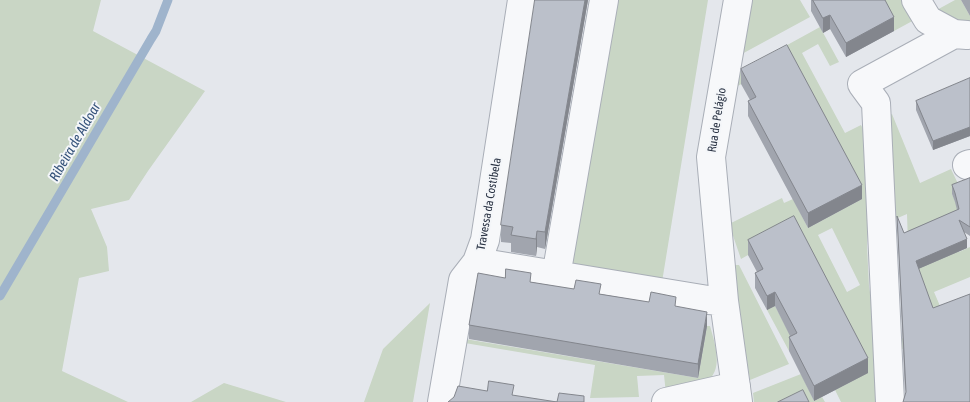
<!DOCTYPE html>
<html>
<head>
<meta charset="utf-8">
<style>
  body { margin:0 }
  canvas { display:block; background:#e4e7ec }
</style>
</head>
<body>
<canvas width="970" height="402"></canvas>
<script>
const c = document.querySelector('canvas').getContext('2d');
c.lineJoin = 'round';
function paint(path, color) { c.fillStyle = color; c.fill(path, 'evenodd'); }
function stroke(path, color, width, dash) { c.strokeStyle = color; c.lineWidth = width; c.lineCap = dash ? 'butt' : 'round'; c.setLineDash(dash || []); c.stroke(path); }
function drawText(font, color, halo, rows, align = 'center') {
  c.font = font + ' "Asap Condensed",sans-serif'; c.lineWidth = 4; c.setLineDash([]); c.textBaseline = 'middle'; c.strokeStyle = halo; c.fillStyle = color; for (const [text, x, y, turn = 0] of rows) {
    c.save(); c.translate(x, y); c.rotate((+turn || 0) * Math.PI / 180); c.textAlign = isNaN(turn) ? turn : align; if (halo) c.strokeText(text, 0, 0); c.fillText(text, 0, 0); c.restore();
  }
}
paint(new Path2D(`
  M0 0H101L93 31 205 91 148 171 129 200 91 209 107 247 109 271 79 278 62 371 128 402H0Z
  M612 0H708L662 282 568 266Z
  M749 0H800L810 17 740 55Z
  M877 0H906L916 19 894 31Z
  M955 0H961L970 16V29L933 12Z
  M820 27 839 62 830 66 818 44 802 53 845 133 861 125 864 131 869 199 867 246 869 286 875 323 879 402H841L835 390 868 372 748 255 741 259 729 224 782 198 784 203 793 199 808 228 862 199 787 59 734 88 738 72ZM832 228 860 285 847 292 818 235Z
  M892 114 920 183 951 169 961 190 952 194 967 230 952 236 959 252 970 247V277L934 292 943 313 942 333 900 350 899 340 911 334 907 214 893 220 888 116Z
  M735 265H739L789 364 750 380 732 268Z
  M430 303 413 402H364L383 349Z
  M775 306 797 348 789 351 767 310Z
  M707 326H710C715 344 725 372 704 383 695 387 676 391 666 394L664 375 637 376 639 397 590 398 595 365 459 342V338L698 378Z
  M801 374 814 401 822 397 825 402H754L753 393Z
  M224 383 286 402H191Z`), '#c9d6c5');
stroke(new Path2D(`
  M0 296 151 39 156 31 168 0`), '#9fb4cc', 9);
const minor = new Path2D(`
  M738 0 711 157 724 301 738 402
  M916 0 928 20 954 34 967 35
  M967 165 970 164
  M477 262 708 300 724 301
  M556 276 604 0
  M442 402 463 280 477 262 485 240 522 0
  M666 402 736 386
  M890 402 876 103 862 84 954 34`);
stroke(minor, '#a9aeb7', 30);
stroke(minor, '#f7f8fa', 28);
paint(new Path2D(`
  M535 0H588L545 249 537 247 536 256 511 252V243L501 242V225Z
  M811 0H885L894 31 846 57 830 29 823 33 811 11Z
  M961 0H970V16Z
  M741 69 862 199 808 228 748 116V101L750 100 741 84Z
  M970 78V136L933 150 916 110V101Z
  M970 178V236L964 232 967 248 918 269 905 394 897 216 904 233 957 210 955 202 952 194V185Z
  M748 240 868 373 814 401 789 351V337L790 336 775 306 767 310 755 288V273L757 272 748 255Z
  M531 282 676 307 707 326 698 378 469 339V325Z`), '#a1a5ae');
paint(new Path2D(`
  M585 0H588L545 249V232Z
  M830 15V29L823 33V18Z
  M894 17V31L846 57V43Z
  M970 127V136L933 150V141Z
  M862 185V199L808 228V213Z
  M537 231V247L536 256V239Z
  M967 239V248L916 270V261Z
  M775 292V306L767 310V296Z
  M707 312V326L698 378V364Z
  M868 358V373L814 401V386Z`), '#83868d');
const building = new Path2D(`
  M535 0H585L545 232 537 231 536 239 511 235 513 227 501 225Z
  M813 0H885L894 17 846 43 830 15 823 18Z
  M787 45 862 185 808 213 748 101 756 97 741 69Z
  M970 78V127L933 141 916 101Z
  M970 178V227L959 220 967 239 916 261 933 308 970 294V402H903L906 392 897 216 904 233 959 209 955 193 952 185Z
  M794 216 868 358 814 386 789 337 797 333 775 292 767 296 755 273 763 269 748 240Z
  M506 269 531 273 530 282 574 289 576 280 601 284 599 294 649 302 651 292 676 297 675 306 707 312 698 364 469 325 478 273 505 278Z
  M489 381 514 385 512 395 557 402 559 393 584 396V402H448L454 397 458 386 487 391Z
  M803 390 809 402H778Z`);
paint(building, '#bbc0ca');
stroke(building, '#83868d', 1);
drawText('12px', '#2b3445', '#f4f6f9', [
  ["Rua de Pelágio",717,120,-81],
  ["Travessa da Costibela",489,204,-80]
]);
drawText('italic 14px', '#34527a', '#f4f6f9', [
  ["Ribeira de Aldoar",75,142,-60]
]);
</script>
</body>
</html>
